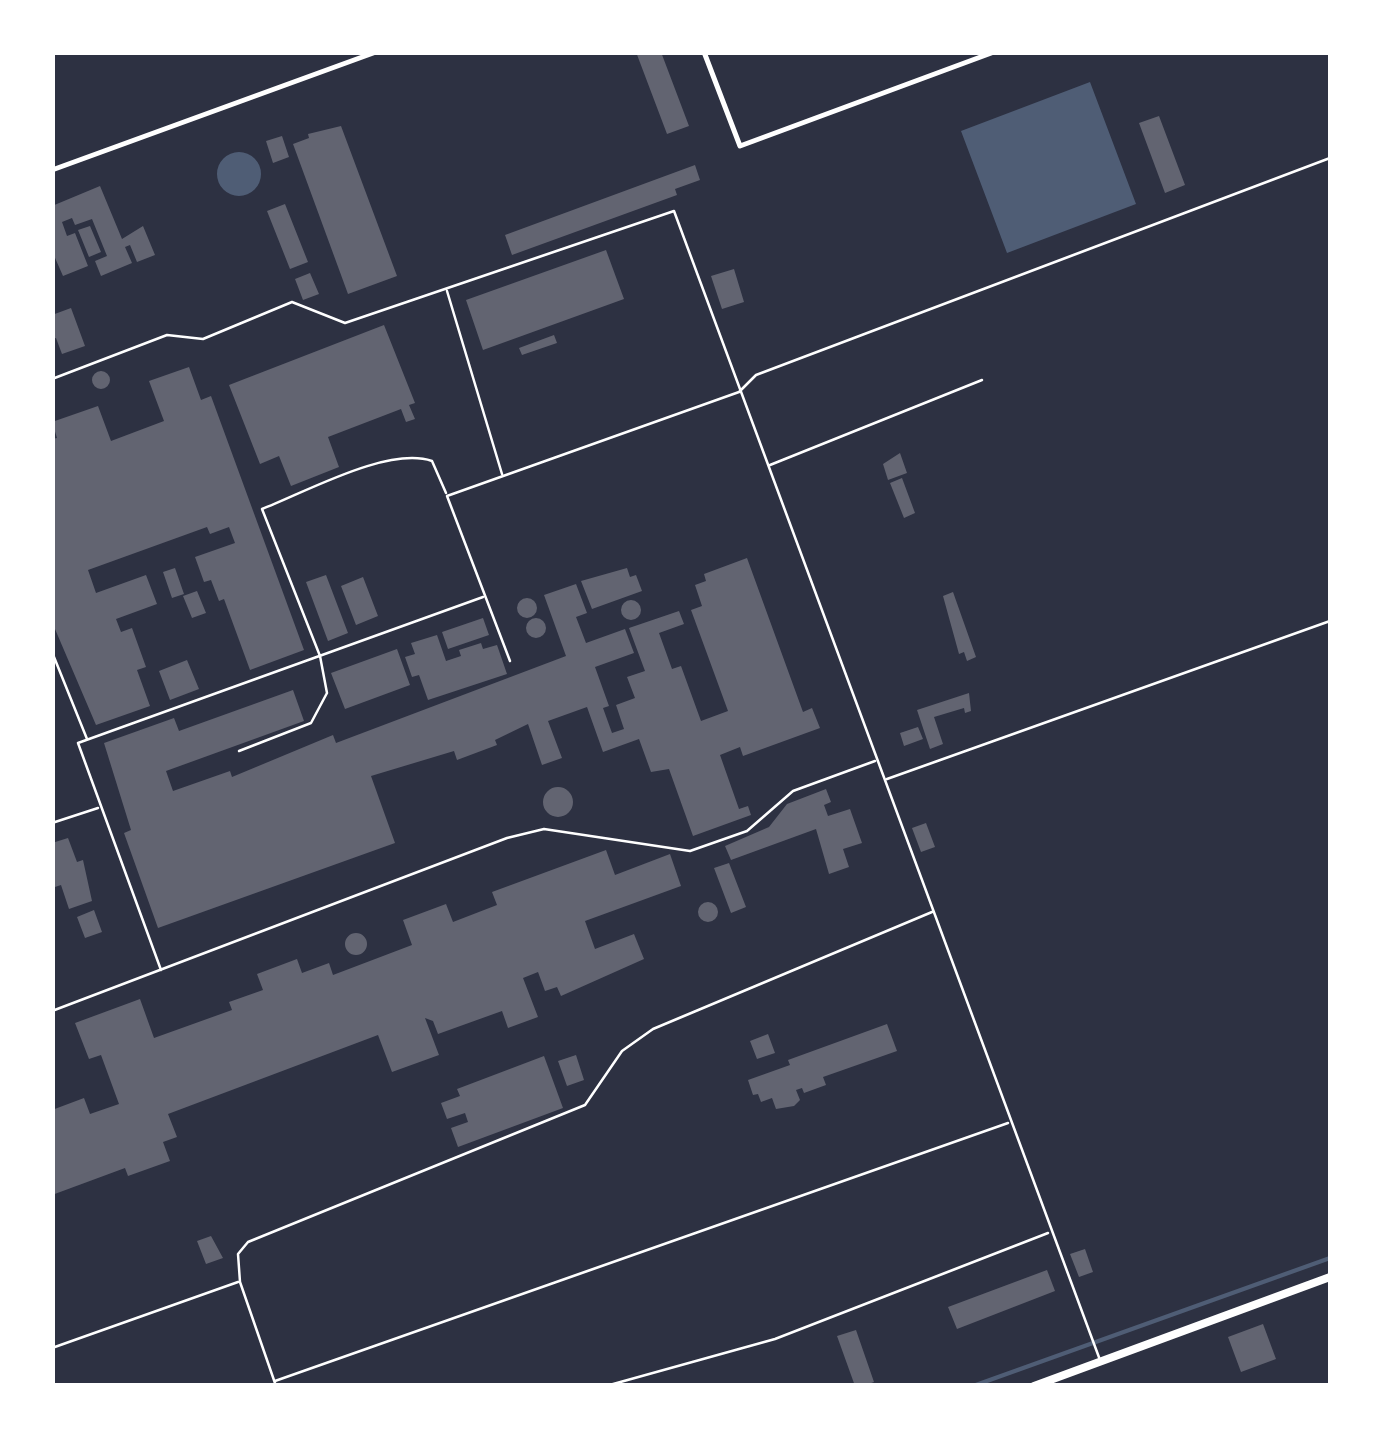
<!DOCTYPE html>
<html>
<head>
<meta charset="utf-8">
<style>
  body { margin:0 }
  #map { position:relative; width:1383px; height:1438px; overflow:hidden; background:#2d3142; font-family:Commissioner,sans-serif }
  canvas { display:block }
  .frame { position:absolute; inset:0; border:55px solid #fff; pointer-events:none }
</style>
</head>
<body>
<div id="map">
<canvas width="1383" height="1438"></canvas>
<div class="frame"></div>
</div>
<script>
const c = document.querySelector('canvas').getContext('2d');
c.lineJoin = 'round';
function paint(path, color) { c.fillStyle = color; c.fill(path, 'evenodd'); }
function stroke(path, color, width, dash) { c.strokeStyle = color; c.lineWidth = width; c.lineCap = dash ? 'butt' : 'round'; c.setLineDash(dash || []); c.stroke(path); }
paint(new Path2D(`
  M1090 82 1136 204 1007 253 961 131Z
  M217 174a22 22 0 1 1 44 0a22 22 0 1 1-44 0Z`), '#4f5d75');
stroke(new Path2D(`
  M973 1386 1330 1258`), '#4f5d75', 4);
paint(new Path2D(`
  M636 52H661L689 126 667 134Z
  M1159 116 1185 185 1165 193 1139 123Z
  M341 126 397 276 348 294 293 144 309 138 308 134Z
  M282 136 289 157 273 163 266 141Z
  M695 165 700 180 675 189 677 195 512 255 505 235Z
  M100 186 122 239 143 226 155 255 137 262 130 245 125 247 132 263 101 276 95 261 107 256 92 219 75 225 72 218 62 222 67 236 75 233 88 266 63 276 52 251V206Z
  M285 204 308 262 290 269 267 211Z
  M90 226 101 252 89 257 78 230Z
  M606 250 624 299 483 350 466 300Z
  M734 269 744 302 722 309 711 276Z
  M310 273 319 294 303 300 295 279Z
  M71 308 85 346 62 354 56 338 52 339V315Z
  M384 325 415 403 409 405 415 419 406 422 401 409 328 437 339 467 291 486 279 456 260 464 229 385Z
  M554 335 557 343 522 355 519 348Z
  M189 367 201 400 211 396 304 650 250 670 224 599 219 601 211 580 204 582 195 557 235 543 229 527 210 534 207 527 88 570 96 593 146 575 157 604 116 619 121 632 132 628 146 667 137 670 150 706 96 725 52 622V439L57 438 52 422 98 406 111 441 164 421 149 381Z
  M92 380a9 9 0 1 1 18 0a9 9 0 1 1-18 0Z
  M900 453 907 473 888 480 883 464Z
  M902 478 915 513 904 518 890 483Z
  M747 558 803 712 812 708 820 728 743 756 740 747 720 755 739 809 748 806 751 815 693 836 669 769 651 772 639 739 603 752 587 707 548 721 562 758 542 765 528 724 495 740 497 745 457 760 454 751 371 776 395 843 158 928 124 833 131 830 104 743 174 718 179 731 293 690 304 721 166 771 173 791 230 771 232 777 333 735 336 743 566 656 544 595 576 584 587 613 576 617 586 643 625 629 634 653 595 667 609 706 603 708 612 733 624 729 616 705 635 698 627 677 645 671 629 628 679 611 684 624 659 633 672 669 681 666 701 721 728 711 691 610 702 606 695 585 706 581 704 574Z
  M175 568 184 594 172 598 163 572Z
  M627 568 630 577 636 575 642 591 592 609 581 581Z
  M326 575 348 633 328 641 306 582Z
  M363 577 378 616 356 625 341 586Z
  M197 591 206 613 192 618 183 596Z
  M953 592 976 657 967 661 964 652 959 654 943 596Z
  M517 608a10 10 0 1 1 20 0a10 10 0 1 1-20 0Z
  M621 610a10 10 0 1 1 20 0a10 10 0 1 1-20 0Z
  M526 628a10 10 0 1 1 20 0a10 10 0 1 1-20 0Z
  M483 618 489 635 448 649 442 632Z
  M437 635 446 661 461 656 459 650 481 643 483 649 497 645 507 674 428 700 419 675 412 677 405 657 415 654 411 643Z
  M397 649 410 685 345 709 331 673Z
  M187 660 199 689 170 700 159 671Z
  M969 693 971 711 965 713 964 708 934 717 943 744 930 749 917 710Z
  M918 727 923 739 904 746 900 733Z
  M543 802a15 15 0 1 1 30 0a15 15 0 1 1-30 0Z
  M826 789 831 802 824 805 828 816 850 809 862 843 843 849 849 867 829 874 816 829 731 860 725 846 769 827 787 804Z
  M926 823 935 847 921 852 912 828Z
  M68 838 77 862 83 860 92 901 69 909 61 885 52 888V843Z
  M606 850 615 875 670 854 681 886 585 921 595 949 634 934 644 959 561 996 557 987 545 991 538 972 523 978 538 1017 508 1028 502 1011 438 1034 433 1021 425 1018 439 1055 392 1072 378 1035 168 1114 177 1137 163 1142 170 1161 128 1176 125 1168 52 1195V1110L84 1098 90 1114 119 1104 101 1055 89 1059 75 1023 140 999 154 1038 232 1010 229 1002 263 990 257 974 297 959 302 973 329 963 333 975 412 945 403 920 446 904 453 922 497 905 492 892Z
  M729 863 746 907 731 913 714 868Z
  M698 912a10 10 0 1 1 20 0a10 10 0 1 1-20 0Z
  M94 910 102 932 85 938 77 917Z
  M345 944a11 11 0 1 1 22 0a11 11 0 1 1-22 0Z
  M887 1024 897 1051 823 1077 826 1085 804 1093 802 1088 796 1090 800 1100 794 1106 776 1109 772 1098 761 1102 758 1094 753 1095 748 1080 790 1065 788 1060Z
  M768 1034 775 1053 757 1059 750 1041Z
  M576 1055 584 1080 567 1086 558 1061Z
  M544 1056 563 1108 458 1147 451 1128 468 1122 465 1113 447 1119 441 1103 460 1096 457 1089Z
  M211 1236 223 1258 206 1264 197 1241Z
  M1085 1249 1093 1272 1079 1277 1070 1254Z
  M1047 1270 1055 1291 957 1329 948 1307Z
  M1263 1324 1276 1359 1241 1372 1228 1337Z
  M856 1330 874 1382 863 1386H855L837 1336Z`), '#626471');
stroke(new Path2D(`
  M447 291 502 474
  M52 379 167 335 203 339 292 302 345 323 674 211 1100 1360
  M770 465 982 380
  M52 652 87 739
  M510 661 447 496 739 392 756 375 1330 158
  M239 751 311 723 327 693 320 656 262 509C306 492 388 446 432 461L446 493
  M887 779 1330 621
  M52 823 98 808
  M161 970 78 743 483 597
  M52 1011 507 838 544 829 690 851 747 831 793 791 875 761
  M52 1348 238 1282
  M275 1381 1008 1123
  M276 1386 240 1282 238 1254 248 1242 585 1105 622 1051 653 1029 932 912
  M606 1386 775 1339 1048 1233`), '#fff', 2.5);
stroke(new Path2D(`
  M704 52 740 146 994 52
  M52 170 376 52`), '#fff', 5);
stroke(new Path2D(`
  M1034 1386 1330 1277`), '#fff', 8);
</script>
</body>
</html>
